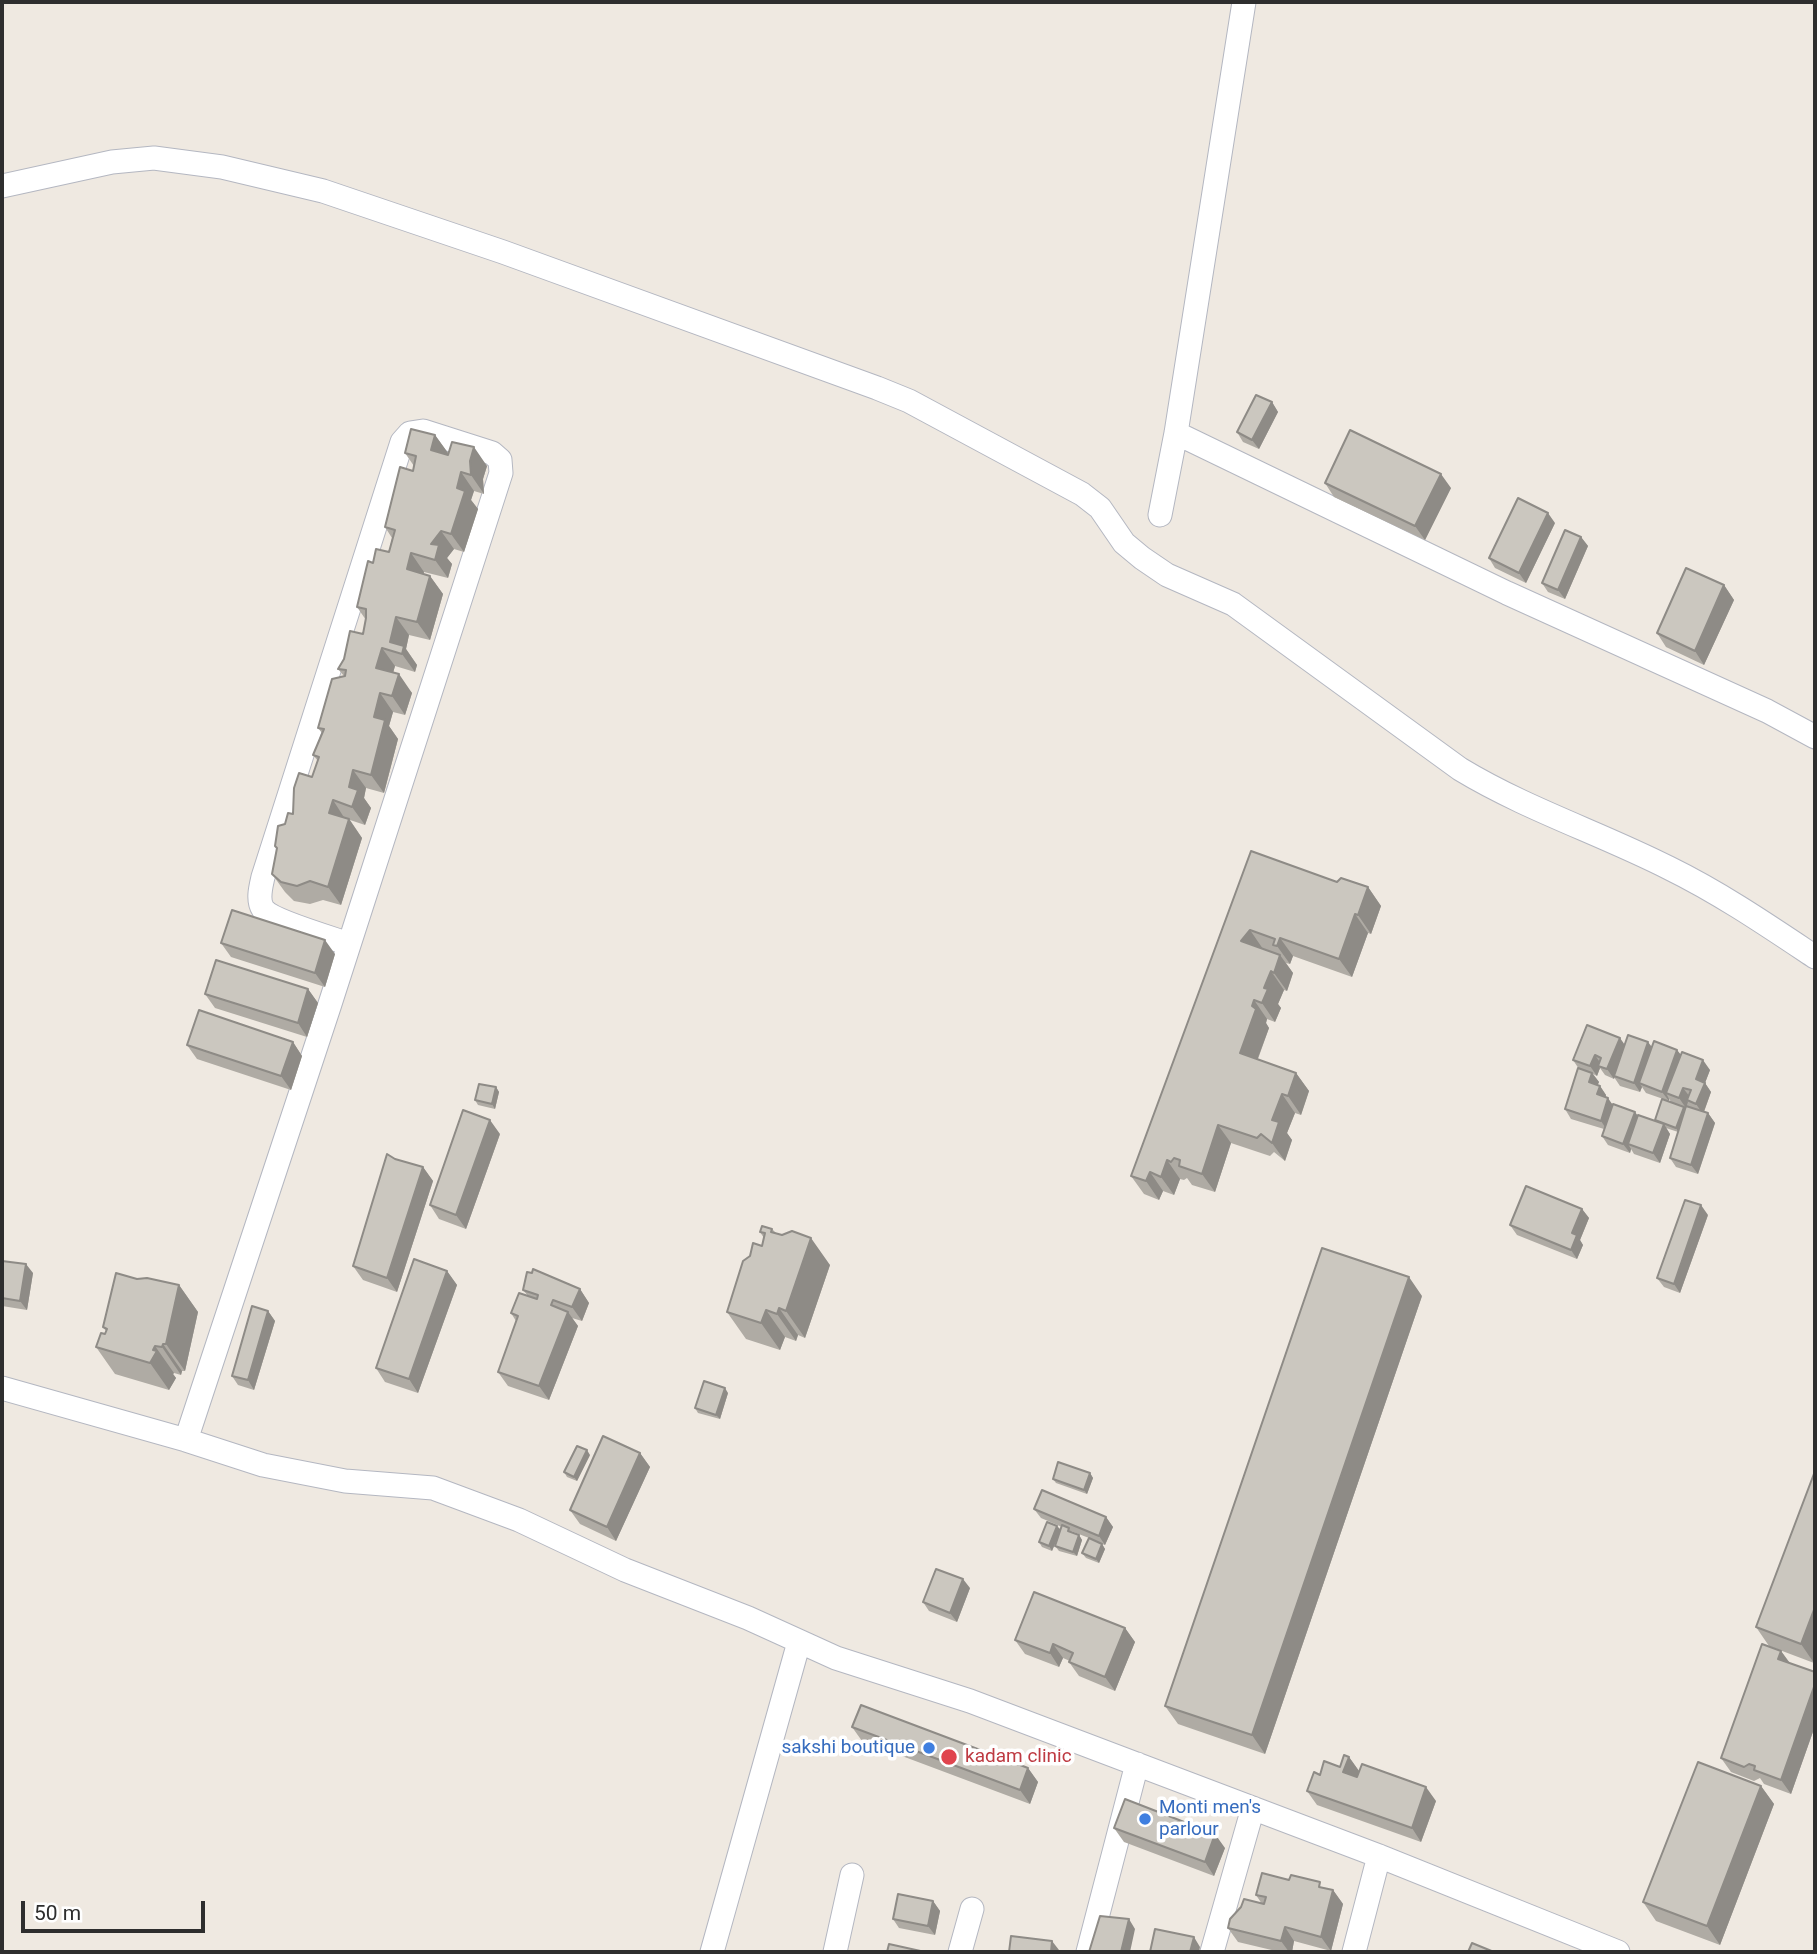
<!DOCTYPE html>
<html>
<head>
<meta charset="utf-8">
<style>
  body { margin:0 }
  #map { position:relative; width:1817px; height:1954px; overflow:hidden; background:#efe9e1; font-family:Roboto,sans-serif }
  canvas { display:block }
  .frame { position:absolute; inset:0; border:4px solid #2e2e2e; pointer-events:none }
  .scale { position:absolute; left:21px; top:1901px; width:184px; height:32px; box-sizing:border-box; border:4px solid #2e2e2e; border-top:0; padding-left:9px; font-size:21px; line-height:24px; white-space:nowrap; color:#2e2e2e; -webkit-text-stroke:5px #fff; paint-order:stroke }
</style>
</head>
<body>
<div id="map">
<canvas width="1817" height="1954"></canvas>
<div class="frame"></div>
<div class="scale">50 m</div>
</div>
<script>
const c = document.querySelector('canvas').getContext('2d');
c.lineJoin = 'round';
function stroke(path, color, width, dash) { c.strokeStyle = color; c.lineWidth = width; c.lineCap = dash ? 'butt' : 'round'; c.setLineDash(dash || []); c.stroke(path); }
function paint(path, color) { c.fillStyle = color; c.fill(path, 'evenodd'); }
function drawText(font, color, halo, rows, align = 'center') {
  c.font = font + ' Roboto,sans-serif'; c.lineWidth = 7; c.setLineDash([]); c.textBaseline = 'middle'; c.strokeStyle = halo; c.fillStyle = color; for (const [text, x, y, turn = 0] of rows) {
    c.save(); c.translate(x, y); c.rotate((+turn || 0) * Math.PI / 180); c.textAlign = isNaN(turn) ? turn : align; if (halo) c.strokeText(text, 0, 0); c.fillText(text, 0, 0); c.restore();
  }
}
const street = new Path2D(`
  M2 186 112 162 154 158 222 167 323 191 503 252 877 388 909 401 1082 494 1100 508 1124 543 1142 558 1167 575 1233 604 1460 769C1526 809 1600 833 1669 868 1720 893 1767 925 1815 957
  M1176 433 1507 593 1767 711 1815 737
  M1160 515 1176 433 1244 2
  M2 1388 186 1440 263 1465 345 1481 433 1488 519 1520 625 1570 748 1618 836 1658 970 1701 1379 1856 1618 1952
  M186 1440 329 1007 501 473 500 460 492 453 423 431 410 433 402 442 263 877C261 886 257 900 263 909 272 921 332 938 349 944
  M712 1952 799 1642
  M835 1952 852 1875
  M960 1952 972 1909
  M1088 1952 1137 1764
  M1212 1952 1253 1808
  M1354 1952 1379 1856`);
stroke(street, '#b4b7c1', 25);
stroke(street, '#fff', 23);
paint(new Path2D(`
  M1272 402 1278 412 1259 449 1243 442 1237 432Z
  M435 435 448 453V455L487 466 483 479 484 494 474 491 471 500 478 509 464 552 454 549 447 558 452 564 448 578 424 572 423 574 430 576 443 594 430 640 409 635 406 649 417 665 415 672 395 666 393 673 412 693 405 715 393 712 389 726 398 739 384 793 366 788 364 798 371 808 365 825 350 820 362 838 341 905 323 900 310 904 294 901 285 892 272 874 277 849 275 846 285 824 293 814 312 777 318 761 313 755 322 733 318 728 344 676 338 669 363 634 366 620 357 607 373 563 389 552 392 538 385 527 413 471 414 466 405 453Z
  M1325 483 1451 488 1425 540 1334 497Z
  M1555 523 1526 583 1495 568 1489 558Z
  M1581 537 1588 546 1565 599 1548 592 1542 583Z
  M1724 585 1734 600 1704 665 1666 647 1657 633Z
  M1251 851 1337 882 1368 887 1381 906 1371 934 1368 933 1352 977 1293 956 1290 964 1286 963 1293 973 1287 991 1284 990 1278 1004 1281 1008 1275 1022 1267 1019 1266 1023 1269 1028 1258 1059 1296 1073 1309 1091 1301 1115 1295 1113 1287 1133 1292 1140 1285 1161 1274 1152 1270 1156 1231 1143 1215 1192 1192 1185 1187 1178 1184 1180 1180 1179 1174 1195 1163 1191 1159 1200 1144 1194 1131 1176Z
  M221 943 335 954 325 987 231 957Z
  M308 989 318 1003 307 1037 215 1008 205 994Z
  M293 1042 302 1056 291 1090 197 1059 187 1045Z
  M1625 1045 1677 1050 1681 1055 1710 1070 1705 1083 1711 1092 1704 1112 1708 1113 1715 1123 1698 1174 1676 1167 1670 1158 1678 1132 1666 1128 1670 1134 1660 1163 1634 1154 1631 1149 1630 1153 1608 1145 1602 1136 1604 1129 1571 1119 1565 1109 1579 1069 1573 1060ZM1600 1068 1605 1075 1614 1079V1077L1620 1086 1640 1092 1642 1087 1646 1093 1669 1101V1099L1672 1103 1655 1120 1656 1122 1638 1116 1635 1112 1613 1105 1606 1097V1095L1600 1086 1597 1085 1599 1082 1593 1074 1597 1076Z
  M496 1087 499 1092 495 1109 478 1105 475 1100Z
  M500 1134 466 1229 439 1219 430 1205Z
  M395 1159 423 1167 433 1181 397 1292 363 1280 353 1266Z
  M1582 1209 1589 1218 1580 1240 1583 1245 1577 1259 1517 1235 1510 1225Z
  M1708 1215 1680 1293 1664 1287 1657 1278Z
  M772 1229 776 1233 830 1265 805 1338 798 1335 796 1341 785 1337 780 1350 746 1339 727 1312 750 1256 762 1246 764 1238 760 1232Z
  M2 1261 33 1273 27 1310 2 1306Z
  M447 1271 457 1285 418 1393 385 1382 376 1368Z
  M137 1279 179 1285 198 1312 185 1371H182L181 1375 174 1373 173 1374 176 1378 169 1390 115 1374 96 1347 106 1331 103 1327Z
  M580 1289 589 1303 582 1321 572 1318 578 1326 549 1400 508 1386 498 1372 516 1321 511 1313 528 1296 523 1290Z
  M1422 1296 1265 1754 1178 1724 1165 1706Z
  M268 1311 275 1321 254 1390 238 1385 232 1376Z
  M728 1393 720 1419 698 1413 695 1408Z
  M640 1453 650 1467 616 1541 580 1524 570 1510Z
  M590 1455 577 1481 567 1477 564 1472Z
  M1815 1471V1659L1814 1663 1769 1646 1756 1627Z
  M1090 1473 1093 1478 1087 1494 1056 1483 1053 1479Z
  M1034 1509 1106 1517 1113 1527 1105 1545 1102 1544 1105 1549 1099 1563 1086 1558 1082 1553 1089 1538 1071 1531 1072 1533 1079 1535 1082 1540 1077 1556 1059 1551 1055 1546 1059 1533 1052 1551 1042 1547 1039 1542 1060 1530 1062 1527 1041 1518Z
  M970 1588 957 1622 929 1611 923 1602Z
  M1125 1628 1135 1642 1115 1691 1079 1676 1069 1662 1070 1661 1063 1658 1059 1667 1025 1654 1015 1640Z
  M1781 1651 1790 1663 1815 1672V1726L1791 1794 1764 1784 1760 1778 1754 1781 1731 1772 1721 1758Z
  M852 1727 1028 1768 1038 1782 1030 1804 862 1741Z
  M1349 1757 1359 1771 1356 1777 1436 1801 1421 1842 1317 1805 1307 1791 1340 1767Z
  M1761 1786 1774 1804 1720 1945 1656 1921 1643 1902Z
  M1114 1828 1225 1848 1214 1876 1124 1842Z
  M1325 1888 1333 1890 1343 1904 1331 1951 1294 1941 1292 1952H1280L1238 1942 1228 1928 1262 1904 1256 1895Z
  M933 1901 940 1911 935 1935 899 1928 893 1919Z`), '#afaba4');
paint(new Path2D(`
  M1272 402 1278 412 1259 449 1252 440Z
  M435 435 448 453 444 469 431 450Z
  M474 447 487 466 483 479 484 494 471 475 470 461Z
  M461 472 474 491 471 500 478 509 464 552 451 534 457 488Z
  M1441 474 1451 488 1425 540 1415 526Z
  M1548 513 1555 523 1526 583 1519 573Z
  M441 531 454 549 447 558 452 564 448 578 435 560 431 544Z
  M1581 537 1588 546 1565 599 1558 590Z
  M411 553 424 572 420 588 407 569Z
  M430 576 443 594 430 640 417 622Z
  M1724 585 1734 600 1704 665 1695 651Z
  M396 617 409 635 406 649 417 665 415 672 402 654 390 642Z
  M382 648 395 666 389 687 376 668Z
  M399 674 412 693 405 715 392 696Z
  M380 693 393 712 389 726 398 739 384 793 371 775 374 717Z
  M353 770 366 788 364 798 371 808 365 825 352 807 349 787Z
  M333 800 345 819 329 813Z
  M349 819 362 838 341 905 328 887Z
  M1368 887 1381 906 1371 934 1358 915Z
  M1355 914 1368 933 1352 977 1339 959Z
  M1250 930 1263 949 1241 941Z
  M1280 938 1293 956 1290 964 1277 946Z
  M325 940 335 954 325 987 315 973Z
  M1280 955 1293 973 1287 991 1274 973Z
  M1271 971 1284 990 1278 1004 1281 1008 1275 1022 1262 1003 1264 988Z
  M308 989 318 1003 307 1037 298 1023Z
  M1254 1000 1267 1019 1266 1023 1269 1028 1253 1071 1240 1053Z
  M1620 1038 1627 1048 1614 1079 1607 1069Z
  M293 1042 302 1056 291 1090 281 1076Z
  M1648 1042 1655 1051 1639 1083 1642 1087 1640 1092 1634 1083Z
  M1677 1050 1684 1059 1666 1093 1669 1099V1101L1662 1092Z
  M1595 1055 1601 1064 1598 1066 1600 1068 1597 1076 1590 1066Z
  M1703 1060 1710 1070 1705 1083 1711 1092 1703 1114 1696 1104V1079Z
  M1296 1073 1309 1091 1301 1115 1288 1096Z
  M1592 1073 1599 1082 1595 1092 1589 1082Z
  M1600 1086 1606 1095 1603 1104 1597 1094Z
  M496 1087 499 1092 495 1109 492 1104Z
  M1683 1088 1690 1097 1687 1100 1688 1102 1686 1108 1679 1098Z
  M1282 1094 1295 1113 1287 1133 1292 1140 1285 1161 1272 1143V1120Z
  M1608 1098 1614 1107 1607 1130 1601 1121Z
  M1684 1107 1687 1111 1679 1133 1676 1128Z
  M1635 1112 1641 1121 1628 1144 1631 1149 1630 1153 1623 1144Z
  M1708 1113 1715 1123 1698 1174 1691 1165Z
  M490 1120 500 1134 466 1229 456 1215Z
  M1664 1124 1670 1134 1660 1163 1653 1153Z
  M1218 1125 1231 1143 1215 1192 1202 1174Z
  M1167 1160 1180 1179 1174 1195 1161 1177Z
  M423 1167 433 1181 397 1292 387 1278Z
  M1150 1172 1163 1191 1159 1200 1146 1181Z
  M1701 1205 1708 1215 1680 1293 1674 1284Z
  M1582 1209 1589 1218 1580 1240 1583 1245 1577 1259 1571 1250 1572 1233Z
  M811 1238 830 1265 805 1338 786 1311Z
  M26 1264 33 1273 27 1310 20 1301Z
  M447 1271 457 1285 418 1393 409 1379Z
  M1409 1277 1422 1296 1265 1754 1252 1735Z
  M179 1285 198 1312 185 1371 166 1344Z
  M580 1289 589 1303 582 1321 572 1307Z
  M779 1308 798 1335 796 1341 777 1314Z
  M766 1310 785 1337 780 1350 761 1323Z
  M268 1311 275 1321 254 1390 248 1380Z
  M568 1312 578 1326 549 1400 539 1386Z
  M163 1344 182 1371 181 1375 162 1347Z
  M155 1346 174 1373 173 1374 176 1378 169 1390 150 1363Z
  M725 1388 728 1393 720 1419 716 1415Z
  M587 1450 590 1455 577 1481 574 1477Z
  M640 1453 650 1467 616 1541 607 1527Z
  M1090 1473 1093 1478 1087 1494 1084 1490Z
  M1106 1517 1113 1527 1105 1545 1099 1536Z
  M1057 1526 1061 1530 1052 1551 1049 1546Z
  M1079 1535 1082 1540 1077 1556 1073 1552Z
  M1102 1544 1105 1549 1099 1563 1096 1559Z
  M963 1579 970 1588 957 1622 950 1613Z
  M1815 1607V1659L1814 1663 1801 1644Z
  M1125 1628 1135 1642 1115 1691 1105 1677Z
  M1053 1644 1063 1658 1059 1667 1050 1653Z
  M1781 1651 1791 1665 1778 1659Z
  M1815 1684V1726L1791 1794 1781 1780Z
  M1349 1757 1359 1771 1353 1787 1343 1772Z
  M1028 1768 1038 1782 1030 1804 1020 1790Z
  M1761 1786 1774 1804 1720 1945 1707 1926Z
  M1426 1787 1436 1801 1421 1842 1412 1828Z
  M1215 1834 1225 1848 1214 1876 1205 1862Z
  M1333 1890 1343 1904 1331 1951 1321 1937Z
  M933 1901 940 1911 935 1935 928 1926Z
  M1129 1919 1135 1929 1130 1952H1121Z
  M1285 1927 1294 1941 1292 1952H1289L1281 1941Z
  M1194 1937 1200 1947 1199 1952H1190Z
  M1052 1941 1059 1950V1952H1051Z`), '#8e8b86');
const building = new Path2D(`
  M1256 395 1272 402 1252 440 1237 432Z
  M411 429 435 435 431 450 448 455 452 442 474 447 470 461 471 475 461 472 457 488 465 491 451 534 441 531 431 544 439 545 435 560 411 553 407 569 430 576 417 622 396 617 390 642 404 646 402 654 382 648 376 668 399 674 392 696 380 693 374 717 385 720 371 775 353 770 349 787 358 790 352 807 333 800 329 813 349 819 328 887 310 881 297 886 281 882 272 874 277 848 275 846 278 826 285 824 288 813 293 814 294 788 299 773 312 777 319 757 313 755 324 729 318 728 332 679 345 676 346 670 338 669 344 659 350 631 363 634 366 618V609L357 607 368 561 373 563 376 549 389 552 395 530 385 527 400 467 413 471 416 456 405 453Z
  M1350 430 1441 474 1415 526 1325 483Z
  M1518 498 1548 513 1519 573 1489 558Z
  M1565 530 1581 537 1558 590 1542 583Z
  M1686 568 1724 585 1695 651 1657 633Z
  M1251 851 1337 882 1341 878 1368 887 1358 915 1355 914 1339 959 1280 938 1277 946 1273 945 1275 939 1250 930 1241 941 1280 955 1274 973 1271 971 1264 988 1268 989 1262 1003 1254 1000 1252 1006 1256 1009 1240 1053 1296 1073 1288 1096 1282 1094 1272 1120 1279 1122 1272 1143 1261 1134 1257 1138 1218 1125 1202 1174 1179 1166 1180 1160 1174 1158 1171 1162 1167 1160 1161 1177 1150 1172 1146 1181 1131 1176Z
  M232 910 325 940 315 973 221 943Z
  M216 960 308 989 298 1023 205 994Z
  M199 1010 293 1042 281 1076 187 1045Z
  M1587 1025 1620 1038 1607 1069 1598 1066 1601 1058 1595 1055 1590 1066 1573 1060Z
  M1628 1035 1648 1042 1634 1083 1614 1076Z
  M1654 1041 1677 1050 1662 1092 1639 1083Z
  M1682 1052 1703 1060 1696 1079 1705 1083 1696 1104 1687 1100 1691 1090 1683 1088 1679 1098 1666 1093Z
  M1578 1068 1592 1073 1589 1082 1600 1086 1597 1094 1608 1098 1601 1121 1565 1109Z
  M479 1084 496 1087 492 1104 475 1100Z
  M1662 1099 1684 1107 1676 1128 1655 1120Z
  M1613 1104 1635 1112 1623 1144 1602 1136Z
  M1686 1106 1708 1113 1691 1165 1670 1158Z
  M463 1110 490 1120 456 1215 430 1205Z
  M1638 1115 1664 1124 1653 1153 1628 1144Z
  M387 1154 395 1159 423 1167 387 1278 353 1266Z
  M1526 1186 1582 1209 1572 1233 1577 1235 1571 1250 1510 1225Z
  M1685 1200 1701 1205 1674 1284 1657 1278Z
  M762 1226 772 1229 771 1232 782 1235 792 1231 811 1238 786 1311 779 1308 777 1314 766 1310 761 1323 727 1312 743 1261 750 1256 753 1243 762 1246 765 1233 760 1232Z
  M1322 1248 1409 1277 1252 1735 1165 1706Z
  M414 1259 447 1271 409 1379 376 1368Z
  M2 1261 26 1264 20 1301 2 1298Z
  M533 1269 580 1289 572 1307 553 1300 551 1305 568 1312 539 1386 498 1372 518 1316 511 1313 519 1293 537 1299 538 1295 523 1290 527 1272 532 1273Z
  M116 1273 137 1279 147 1278 179 1285 166 1344H163L162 1347 155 1346 153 1350 157 1351 150 1363 96 1347 101 1333 105 1334 107 1329 103 1327Z
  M252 1306 268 1311 248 1380 232 1376Z
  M704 1381 725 1388 716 1415 695 1408Z
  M603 1436 640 1453 607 1527 570 1510Z
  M577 1446 587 1450 574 1477 564 1472Z
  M1058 1462 1090 1473 1084 1490 1053 1479Z
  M1815 1471V1607L1801 1644 1756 1627Z
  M1042 1490 1106 1517 1099 1536 1034 1509Z
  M1047 1522 1057 1526 1049 1546 1039 1542Z
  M1062 1525 1069 1528 1068 1531 1079 1535 1073 1552 1055 1546Z
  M1089 1538 1102 1544 1096 1559 1082 1553Z
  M936 1569 963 1579 950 1613 923 1602Z
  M1034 1592 1125 1628 1105 1677 1069 1662 1073 1653 1053 1644 1050 1653 1015 1640Z
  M1762 1644 1781 1651 1778 1659 1815 1672V1684L1781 1780 1754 1770 1755 1766 1749 1764 1744 1767 1721 1758Z
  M861 1705 1028 1768 1020 1790 852 1727Z
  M1344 1755 1349 1757 1343 1772 1357 1777 1362 1764 1426 1787 1412 1828 1307 1791 1314 1772 1320 1775 1324 1761 1340 1767Z
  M1698 1762 1761 1786 1707 1926 1643 1902Z
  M1125 1799 1215 1834 1205 1862 1114 1828Z
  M1262 1873 1289 1880 1291 1875 1320 1882 1319 1887 1333 1890 1321 1937 1285 1927 1281 1941 1228 1928 1230 1919 1241 1907 1244 1899 1264 1904 1266 1897 1256 1895Z
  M898 1894 933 1901 928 1926 893 1919Z
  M1100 1916 1129 1919 1121 1952H1089Z
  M1155 1929 1194 1937 1190 1952H1150Z
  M1011 1936 1052 1941 1051 1952H1009Z
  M1472 1943 1494 1952H1468Z
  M889 1944 925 1952H887Z`);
paint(building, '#cbc7bf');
stroke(building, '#8e8b86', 2);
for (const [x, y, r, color] of [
  [929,1748,7,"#3f7fe0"],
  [949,1757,9,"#e0444e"],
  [1145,1819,7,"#3f7fe0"]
]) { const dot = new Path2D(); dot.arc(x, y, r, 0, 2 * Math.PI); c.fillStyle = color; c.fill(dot); stroke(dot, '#fff', 2.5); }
drawText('19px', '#366cbe', '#fff', [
  ["sakshi boutique",915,1748],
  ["Monti men's",1159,1808,"left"],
  ["parlour",1159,1830,"left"]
], 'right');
drawText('19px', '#be3a42', '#fff', [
  ["kadam clinic",965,1757]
], 'left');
</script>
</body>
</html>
